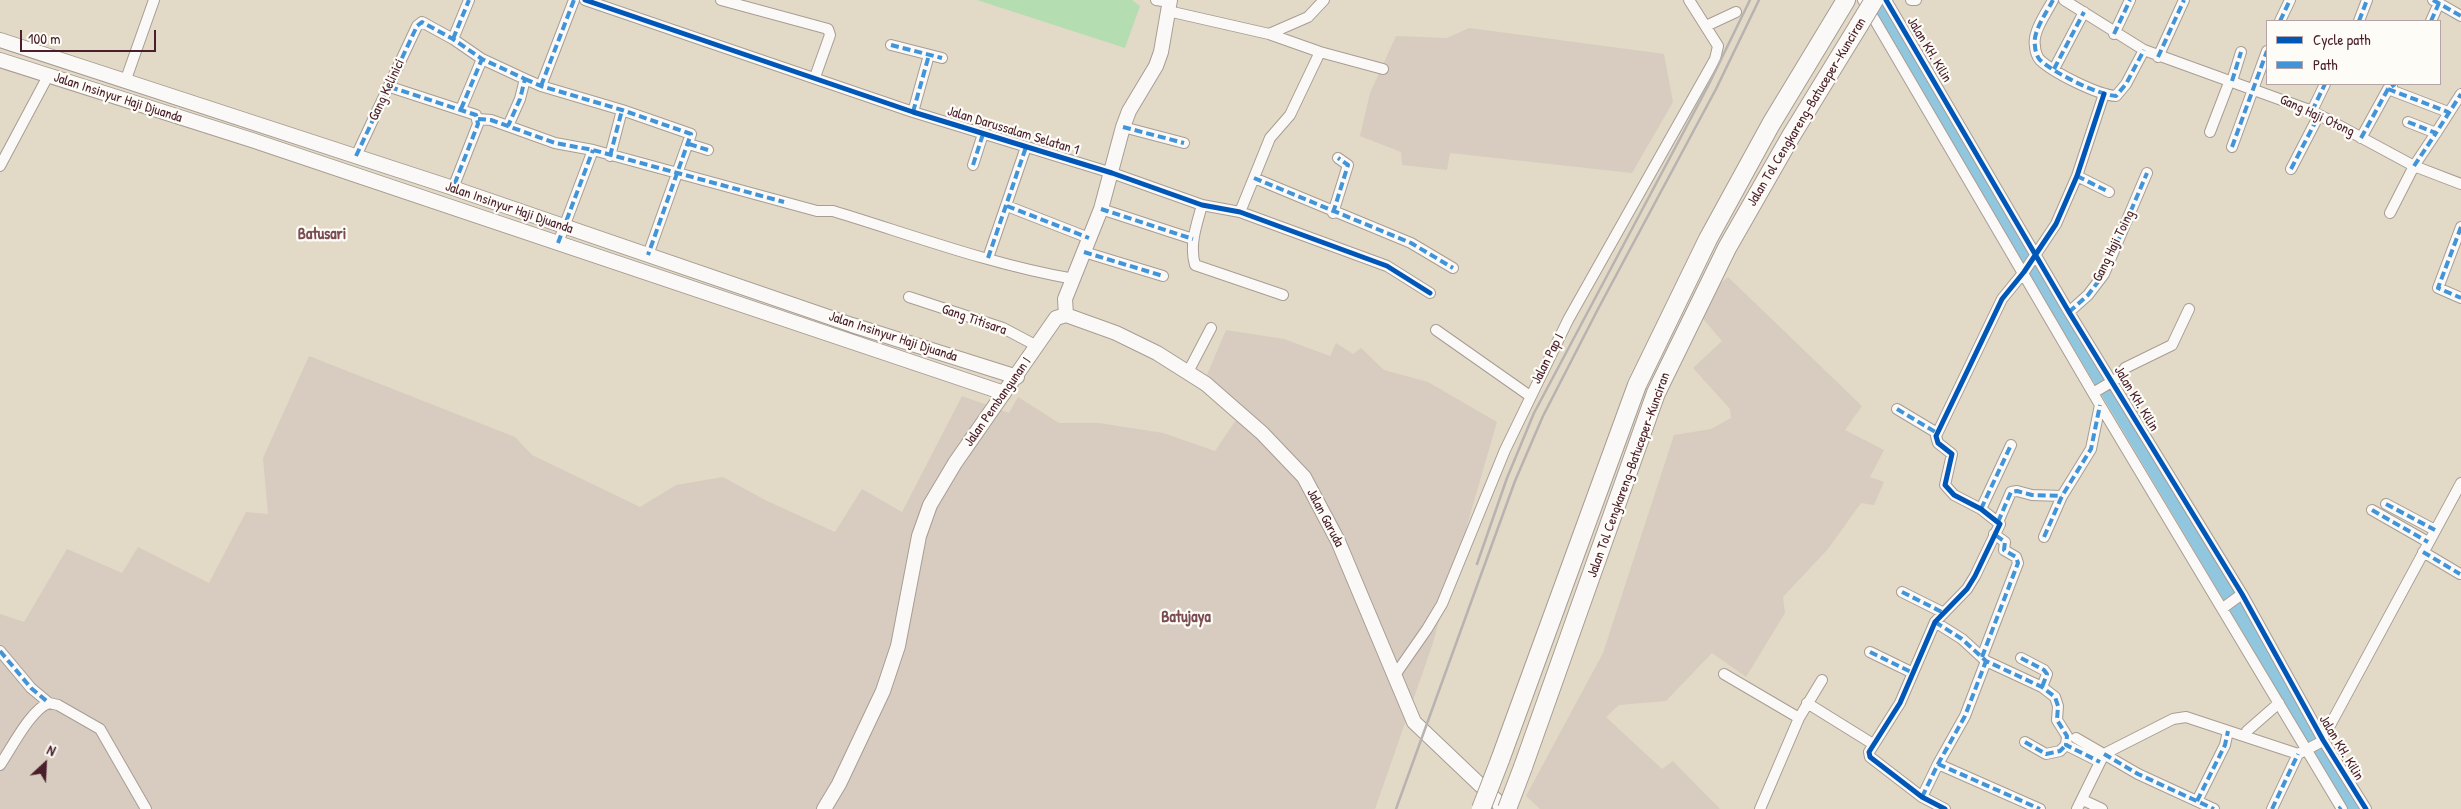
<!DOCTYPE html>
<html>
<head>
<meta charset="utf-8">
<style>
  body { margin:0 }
  #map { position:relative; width:2461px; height:809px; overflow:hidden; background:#e2dac7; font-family:"Patrick Hand",sans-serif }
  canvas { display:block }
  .legend { position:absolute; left:2266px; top:20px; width:175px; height:65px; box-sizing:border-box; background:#fdfcf7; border:1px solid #b5a4a5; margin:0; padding:6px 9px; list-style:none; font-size:15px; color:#4a1f2b }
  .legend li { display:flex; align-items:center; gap:10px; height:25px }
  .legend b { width:25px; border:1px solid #b5a4a5 }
  .north { position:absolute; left:20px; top:739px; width:50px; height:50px; -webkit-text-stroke:4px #fdfcf7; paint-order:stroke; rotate:25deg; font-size:14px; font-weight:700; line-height:20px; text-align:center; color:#4a1f2b }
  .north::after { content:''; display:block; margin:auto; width:18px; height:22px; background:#4a1f2b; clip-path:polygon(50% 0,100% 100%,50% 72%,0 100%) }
  .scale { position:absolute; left:20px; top:30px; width:136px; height:22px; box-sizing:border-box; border:2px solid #4a1f2b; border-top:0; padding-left:6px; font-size:15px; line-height:18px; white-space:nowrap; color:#4a1f2b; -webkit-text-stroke:4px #fdfcf7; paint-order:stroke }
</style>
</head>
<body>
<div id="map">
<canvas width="2461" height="809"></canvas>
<ul class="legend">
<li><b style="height:6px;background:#0057b8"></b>Cycle path</li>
<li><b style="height:6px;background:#4194d7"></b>Path</li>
</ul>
<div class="north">N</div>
<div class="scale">100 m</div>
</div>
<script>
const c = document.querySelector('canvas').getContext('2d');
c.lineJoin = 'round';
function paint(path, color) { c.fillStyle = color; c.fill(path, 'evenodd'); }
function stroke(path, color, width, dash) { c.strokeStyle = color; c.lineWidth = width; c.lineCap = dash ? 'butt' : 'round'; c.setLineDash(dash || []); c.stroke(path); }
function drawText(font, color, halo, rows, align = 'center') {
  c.font = font + ' "Patrick Hand",sans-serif'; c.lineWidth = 4.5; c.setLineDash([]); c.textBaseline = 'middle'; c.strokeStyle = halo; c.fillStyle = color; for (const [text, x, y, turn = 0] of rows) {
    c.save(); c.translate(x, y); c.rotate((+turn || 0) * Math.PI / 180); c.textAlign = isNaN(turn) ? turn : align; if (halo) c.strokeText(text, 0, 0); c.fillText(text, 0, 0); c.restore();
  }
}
paint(new Path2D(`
  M1469 28 1664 54 1673 102 1632 173 1450 153 1447 170 1402 165 1401 152 1360 136 1370 93 1396 36 1447 38Z
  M1728 277 1862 406 1845 430 1884 450 1870 477 1884 482 1874 505 1861 503 1828 549 1783 597 1785 613 1746 677 1712 653 1666 701 1619 705 1606 717 1662 769 1673 761 1720 809H1540L1526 796 1603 653 1674 435 1711 429 1731 418 1730 409 1693 368 1722 341 1693 307Z
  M1226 330 1284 339 1330 356 1336 343 1353 354 1361 348 1384 370 1428 382 1497 422 1432 646 1375 809H0V614L24 622 67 549 122 573 138 547 209 583 246 512 268 514 263 458 309 356 515 437 532 455 640 507 676 485 723 477 765 500 835 532 862 489 902 512 962 396 1009 413 1018 397 1059 423H1099L1163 433 1215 451 1238 417 1204 382Z`), '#d7ccbf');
paint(new Path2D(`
  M977 0H1132L1140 6 1125 48Z`), '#b4ddb1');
stroke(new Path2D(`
  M1875 0C2035 270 2198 538 2356 809`), '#91c6df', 16);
const street = new Path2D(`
  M585 0 913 112 1112 173 1202 205 1240 212 1387 266 1430 293
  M721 0 828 29 830 35 815 77
  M1156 0 1170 2
  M1863 0 2100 405 2342 809
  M1886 0 2069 312 2242 594 2323 740 2366 809
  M1911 0H1916
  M2053 0C2047 12 2032 32 2035 46 2035 50 2037 57 2040 60 2054 73 2098 95 2116 96L2126 84 2144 50
  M2064 0 2144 50 2312 111 2414 166 2461 184
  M2433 0 2461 16
  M1168 11 1269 34 1320 52 1383 69
  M2280 21 2290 0
  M2359 21 2367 0
  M2431 21 2439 3
  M1706 26 1736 12
  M1269 34 1308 17 1324 0
  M2114 34 2130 0
  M453 39 469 0
  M891 45 942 58
  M2158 57 2184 0
  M2054 69 2084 12
  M525 79 541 86 622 110 691 134 648 255
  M2232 81 2241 52
  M125 82 154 0
  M541 86 574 0
  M390 87 476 115 478 124 453 188
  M2388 89 2448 112
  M461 109 482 59
  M2312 111 2325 84
  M913 112 929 55
  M478 119 491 120 555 143 593 150 817 211H833C912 235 992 265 1074 279
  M2408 122 2436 133 2461 94
  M1123 127 1184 143
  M2210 132 2230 80
  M2361 138 2388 89 2392 86
  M689 144 708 150
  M2232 147 2267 51
  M356 156 417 26 422 22 453 39 482 59 525 79 520 99 508 126
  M610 156 622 110
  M973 165 983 134
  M0 166 48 76
  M2291 169 2319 115
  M2077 176 2109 192
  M1254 178 1411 243 1453 268
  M1202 205C1197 224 1189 244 1195 265L1283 295
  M1007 206 1089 238
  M1101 209 1193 239
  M1240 212 1270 138 1290 115 1320 52
  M1333 213 1348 165 1338 158
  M2390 213 2414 166 2436 133
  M2461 227 2438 288 2461 298
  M558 243 593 150
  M1084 252 1163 276
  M988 258 1026 147
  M909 297 1003 328 1037 346
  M2069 312 2088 295 2104 274 2147 173
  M1436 330 1530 396
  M1188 372 1211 328
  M2093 393 2118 378 2125 368 2172 345 2189 309
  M1897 409 1937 433
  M2386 504 2435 530
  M1981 509 2011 445
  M2372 510 2428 542
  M1998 522 2011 492 2017 491 2032 495 2062 496
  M2044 537 2062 496 2091 449 2100 405
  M2423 552 2460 574
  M1902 592 1944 613
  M2223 608 2242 594
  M1935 622 1962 639 1986 661 2042 687 2055 697 2058 706 2057 720 2067 736 2066 745 2100 762
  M0 651 31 688 49 703 58 705 100 729 146 809
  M1870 652 1913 673
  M1982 657 2018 563 2016 557 2004 550 2005 542 1994 534
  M2021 658 2044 670 2047 674 2042 687
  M1724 674 1799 718
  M1395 675 1427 629 1442 604 1505 450 1568 320 1715 59 1718 46 1689 0
  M1807 703 1873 744
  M2247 731 2279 703
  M2076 738 2138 774 2214 809
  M2025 742 2046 754 2060 751 2066 745
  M1938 764 2040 809
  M0 765C11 749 31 709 49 703
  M1922 797 1938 764 1965 716 1986 661
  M2083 800 2102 809
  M2197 801 2225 745 2228 731
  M1760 809 1799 718 1822 680
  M1945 809 1922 797 1870 757 1869 752 1900 703 1935 622 1967 589 1975 576 2000 524 1981 509 1954 495 1945 485 1952 454 1938 443 1936 436 2002 299 2024 272 2056 224 2077 176 2104 94
  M2077 809 2104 754 2173 719 2186 717 2298 754 2321 742 2461 483
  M2272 809 2298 754`);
const secondary = new Path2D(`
  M0 40 453 188 852 325 1017 377
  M0 60 252 140 1004 393
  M1066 315 1116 333 1157 353 1206 384 1262 433 1304 477 1338 541 1414 722 1497 801 1502 809
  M1066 315 1065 299 1101 209 1123 127 1129 111 1156 66 1161 52 1170 0
  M824 809 839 784 883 691 898 646 919 536 930 505 955 463 1056 318 1066 315`);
const highway = new Path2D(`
  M1500 760 1637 385 1708 239 1771 124 1846 0
  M1523 767 1656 393 1727 248 1791 136 1859 25`);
stroke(street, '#a79d94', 12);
stroke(secondary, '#a79d94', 16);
stroke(highway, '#a79d94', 20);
stroke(street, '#fbf9f7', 10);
stroke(secondary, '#fbf9f7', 14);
stroke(highway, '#fbf9f7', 18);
stroke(new Path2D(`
  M1477 564 1507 478 1534 413 1708 86 1750 0
  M1396 809 1515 481 1543 416 1598 309 1716 89 1759 0`), '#b8b2b1', 2.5);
const highwayBridge = new Path2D(`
  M1859 25 1874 0
  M1481 809 1500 760
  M1507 809 1523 767`);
stroke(highwayBridge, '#a79d94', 20, []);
stroke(highwayBridge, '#fbf9f7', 18);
stroke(new Path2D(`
  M2053 0C2047 12 2032 32 2035 46 2035 50 2037 57 2040 60 2054 73 2098 95 2116 96L2126 84 2144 50
  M2433 0 2461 16
  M2280 21 2290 0
  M2359 21 2367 0
  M2431 21 2439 3
  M2114 34 2130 0
  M453 39 469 0
  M891 45 942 58
  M2158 57 2184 0
  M2054 69 2084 12
  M525 79 541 86 622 110 691 134 648 255
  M2232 81 2241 52
  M541 86 574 0
  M390 87 476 115 478 124 453 188
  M2388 89 2448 112
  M461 109 482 59
  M2312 111 2325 84
  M913 112 929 55
  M478 119 491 120 555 143 593 150 784 202
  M2408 122 2436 133 2461 94
  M1123 127 1184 143
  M2361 138 2388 89 2395 84
  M689 144 708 150
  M2232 147 2267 51
  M356 156 417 26 422 22 453 39 482 59 525 79 520 99 508 126
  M610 156 622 110
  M973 165 983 134
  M2414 166 2436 133
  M2291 169 2319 115
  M2077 176 2109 192
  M1254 178 1411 243 1453 268
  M1007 206 1089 238
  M1101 209 1193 239
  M1333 213 1348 165 1338 158
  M2461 227 2438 288 2461 298
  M558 243 593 150
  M1084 252 1163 276
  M988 258 1026 147
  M2069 312 2088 295 2104 274 2147 173
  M1897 409 1937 433
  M2386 504 2435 530
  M1981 509 2011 445
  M2372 510 2428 542
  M1998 522 2011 492 2017 491 2032 495 2062 496
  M2044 537 2062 496 2091 449 2100 405
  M2423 552 2460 574
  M1902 592 1944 613
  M1935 622 1962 639 1986 661 2042 687 2055 697 2058 706 2057 720 2067 736 2066 745 2100 762
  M0 651 31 688 49 703
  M1870 652 1913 673
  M1982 657 2018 563 2016 557 2004 550 2005 542 1994 534
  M2021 658 2044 670 2047 674 2042 687
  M2025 742 2046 754 2060 751 2066 745
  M2104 754 2138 774 2214 809
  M1938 764 2040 809
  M1922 797 1938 764 1965 716 1986 661
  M2197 801 2225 745 2228 731
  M2272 809 2298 754
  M2339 809 2341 807`), '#4194d7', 4, [8, 4]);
stroke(new Path2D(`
  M585 0 913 112 1112 173 1202 205 1240 212 1387 266 1430 293
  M1886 0 2069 312 2242 594 2323 740 2366 809
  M1945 809 1922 797 1870 757 1869 752 1900 703 1935 622 1967 589 1975 576 2000 524 1981 509 1954 495 1945 485 1952 454 1938 443 1936 436 2002 299 2024 272 2056 224 2077 176 2104 94`), '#0057b8', 5);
drawText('14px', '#4a1f2b', '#fdfcf7', [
  ["Jalan KH. Kilin",1929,50,59],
  ["Gang Kelinici",387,90,-65],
  ["Jalan Insinyur Haji Djuanda",118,98,18],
  ["Jalan Tol Cengkareng–Batuceper–Kunciran",1807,112,-59],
  ["Gang Haji Otong",2317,116,25],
  ["Jalan Darussalam Selatan 1",1013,131,17],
  ["Jalan Insinyur Haji Djuanda",509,208,19],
  ["Gang Haji Toing",2114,246,-64],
  ["Gang Titisara",974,320,19],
  ["Jalan Insinyur Haji Djuanda",893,337,18],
  ["Jalan Pap I",1548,359,-63],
  ["Jalan KH. Kilin",2136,399,59],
  ["Jalan Pembangunan I",998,402,-55],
  ["Jalan Tol Cengkareng–Batuceper–Kunciran",1629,475,-70],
  ["Jalan Garuda",1325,518,62],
  ["Jalan KH. Kilin",2341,748,59]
]);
drawText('bold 16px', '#7b4d52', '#fdfcf7', [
  ["Batusari",322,235],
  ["Batujaya",1186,618]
]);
</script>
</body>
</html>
